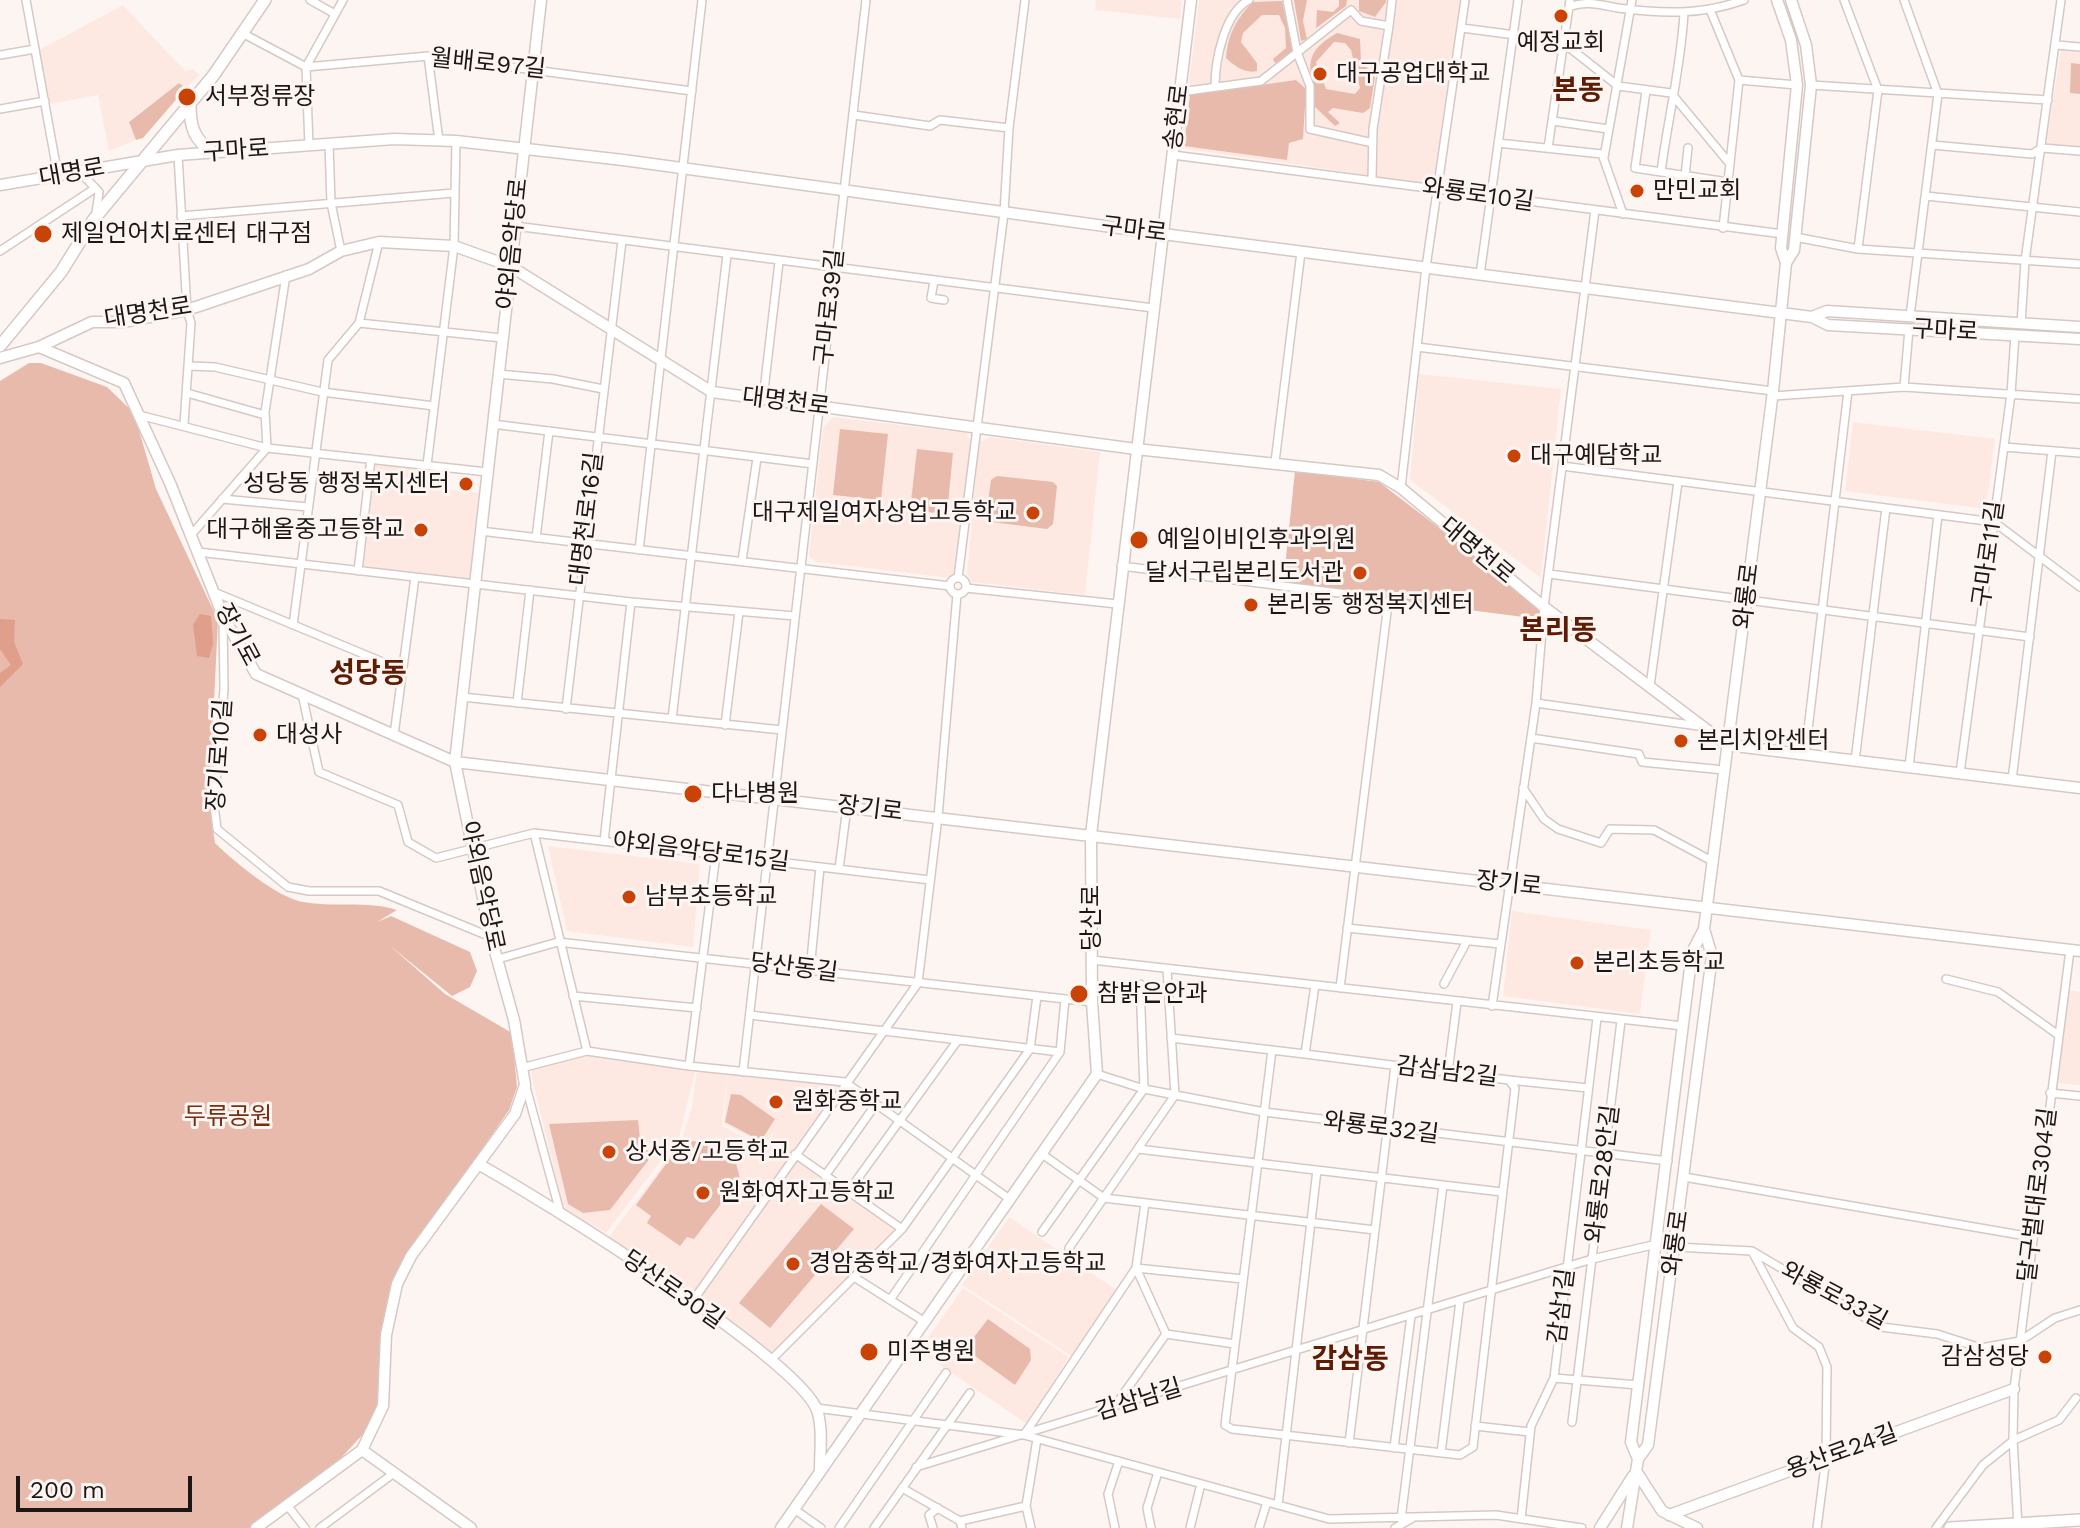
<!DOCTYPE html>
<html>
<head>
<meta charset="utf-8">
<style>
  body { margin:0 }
  #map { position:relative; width:2080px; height:1528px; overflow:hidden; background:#fdf5f2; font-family:"Work Sans",sans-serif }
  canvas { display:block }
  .scale { position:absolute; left:16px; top:1476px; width:176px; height:36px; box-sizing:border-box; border:4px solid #1c1716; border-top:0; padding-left:10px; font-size:24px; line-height:28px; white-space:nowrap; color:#1c1716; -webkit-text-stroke:6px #fdf5f2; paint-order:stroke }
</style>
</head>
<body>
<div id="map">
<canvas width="2080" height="1528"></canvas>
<div class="scale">200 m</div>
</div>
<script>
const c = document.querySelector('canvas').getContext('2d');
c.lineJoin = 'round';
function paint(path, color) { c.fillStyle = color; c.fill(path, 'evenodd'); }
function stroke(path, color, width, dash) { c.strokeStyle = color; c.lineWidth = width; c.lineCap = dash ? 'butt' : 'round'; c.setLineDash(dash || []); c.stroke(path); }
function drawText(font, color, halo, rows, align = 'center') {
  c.font = font + ' "Work Sans","Noto Sans KR",sans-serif'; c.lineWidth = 6; c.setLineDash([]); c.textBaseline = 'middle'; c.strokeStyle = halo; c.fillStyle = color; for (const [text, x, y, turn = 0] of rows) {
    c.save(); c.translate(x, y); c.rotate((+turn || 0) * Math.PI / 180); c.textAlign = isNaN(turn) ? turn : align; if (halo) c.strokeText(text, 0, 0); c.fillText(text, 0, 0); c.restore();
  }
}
paint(new Path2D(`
  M1096 0H1182L1180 19 1095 10Z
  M1199 0H1460L1436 185 1181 148Z
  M123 5 185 71 192 69 200 75 186 88 179 83 129 121 136 140 109 151 98 95 50 104 39 50Z
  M2061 49 2080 51V147L2046 145Z
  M1419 374 1561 389 1541 578 1410 480Z
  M833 417 966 433 971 442 955 572 950 578 816 562 809 556 823 428Z
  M1853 422 1995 439 1986 509 1845 491Z
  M990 437 1100 452 1085 595 972 582 967 574 979 442Z
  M375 464 445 472 444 489 479 493 470 579 363 567Z
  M548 846 700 864 693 947 567 931Z
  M1512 911 1651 930 1640 1014 1503 996Z
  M2067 990 2080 992V1085L2057 1083Z
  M592 1055 695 1072 679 1137 606 1233 563 1208 530 1069Z
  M697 1071 838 1086 692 1299 609 1237 682 1139 692 1106ZM727 1077 724 1124 765 1145 775 1130 766 1148 722 1126Z
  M793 1161H798L898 1230 776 1351 769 1352 699 1298Z
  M1009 1217 1118 1291 1073 1357 962 1285Z
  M963 1288 1069 1357 1027 1424 919 1351Z`), '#fee9e2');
paint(new Path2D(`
  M1294 0H1307L1303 21 1307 39 1301 41Z
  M1339 0H1347L1346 6 1316 28 1317 10 1333 12 1339 6Z
  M1359 0H1386V2L1375 17 1359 11Z
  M1282 1 1293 52 1286 59 1275 63 1273 59 1286 48 1285 28 1279 15H1262L1243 33 1241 42 1257 63V71C1246 74 1234 66 1226 58 1227 36 1237 17 1253 2Z
  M1337 33 1360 39 1361 61 1375 77 1370 108 1363 113 1333 108 1328 112 1340 123 1335 126 1313 105C1313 67 1299 55 1337 33ZM1334 42 1345 43 1351 50 1360 88 1355 94 1326 89 1316 62Z
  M2071 63 2080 64V94L2070 93Z
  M1296 80 1306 89 1303 139 1289 143 1287 160 1184 146 1190 95Z
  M179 83 186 88 143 138 136 140 129 122Z
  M29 363H41L107 387 134 413 156 489 218 620 209 803 215 843C233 861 278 898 303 902 335 908 365 900 397 910L377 922 391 916 470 952 477 971 470 987 452 996 389 945 445 994 512 1033 517 1087 509 1110 410 1253 395 1282 382 1335 378 1403 366 1431 340 1459 249 1528H0V381Z
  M840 429 888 434 881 500 833 495Z
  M917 449 953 453 947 514 910 510Z
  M1295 471 1379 482 1541 606 1539 619 1283 586Z
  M997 476 1053 482 1057 486 1053 524 1047 529 992 522 986 516 991 480Z
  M731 1094 741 1095 775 1119 761 1141 725 1122Z
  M638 1120 641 1148 654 1153 610 1210 583 1213 568 1204 549 1124Z
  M688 1141 704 1142 736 1163 740 1179 694 1239 687 1237 680 1246 647 1223 651 1216 636 1205 680 1145Z
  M821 1204 854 1229 770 1328 739 1303Z
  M988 1319 1030 1349 1031 1360 1015 1385 968 1351 967 1346Z`), '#e8baab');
paint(new Path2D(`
  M200 614 211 616 213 644 209 658 197 656 193 625Z
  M0 619 15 620 14 642 23 664 0 687V673L11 665 0 649Z`), '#e09f8a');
const street = new Path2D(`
  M26 0 58 176
  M310 0 335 14
  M1287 0 1297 52 1310 86V129L1373 143
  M1844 0 1878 90 1858 249
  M1904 0 1938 94 1910 316
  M1569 7C1586 0 1601 5 1618 8 1663 14 1702 15 1744 0
  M1711 12 1739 80 1723 228
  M1389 26 1392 0
  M1462 28 1561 41 1618 86 1671 93 1730 164
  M244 34 306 67 428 56 692 91
  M2057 45 2080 47
  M0 55 35 49
  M428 56 439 141
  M1739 80 1797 85
  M1811 85 2048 100
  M1215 87C1215 61 1224 13 1249 0
  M1646 91 1635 168 1728 182
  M1180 92 1261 81 1351 10 1361 21 1389 26 1373 129 1372 181
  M0 109 45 101
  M854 115 930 126 940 120 1009 128
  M1553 121 1608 129
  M1498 143 1602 154 1623 214
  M329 144 331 203 341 251
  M1932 145 2032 154 2042 148 2080 151
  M309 146 306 67 343 0
  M1548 148 1570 0
  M178 155 187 310 191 323 184 424
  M1173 155 1783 234
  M1604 157 1632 0
  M80 172 99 192 96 213
  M1661 172C1668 118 1681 67 1684 13
  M1685 176 1688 148
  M1926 196 2080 212
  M181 216 454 193
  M515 226 1153 308
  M1795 237 1858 249 2080 264
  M0 251 94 189
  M1480 275 1518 0
  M934 281 931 298 944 300
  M359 323 502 338
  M2021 324 2025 261 2061 0
  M1417 347 1773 391
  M189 366 215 367 322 392 434 406
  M498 374 553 379 603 389
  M1904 387 1909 329
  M187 393 265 415
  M1773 396 1904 387 2080 399
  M763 399 779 262
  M139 415 267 448 487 472
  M492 424 813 464
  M2004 447 2080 453
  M1275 462 1301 252
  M427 465 454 246 456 141
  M1562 466 1994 522 2080 587
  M1401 488 1426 267 1465 0
  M222 499 308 507
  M480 531 950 586
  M191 535 267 448 265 412 286 275
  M536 538 549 431
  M639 550 702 0
  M198 552 631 602 795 616
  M742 561 757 458
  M1121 566 1372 597 1387 612 1340 988
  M358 571 371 459
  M1549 574 2030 637
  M950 586a8 8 0 1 1 16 0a8 8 0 1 1-16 0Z
  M958 578 1004 213 1009 128 1025 0
  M966 588 1117 604
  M214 592 402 670
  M223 618 224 689 214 805 217 829 288 887 309 891H379L491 937
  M293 625 328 360 359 323 379 242
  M1650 686 1678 482
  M302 694 319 772 398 805 408 842 436 858 534 833 930 880
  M462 697 782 730
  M517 703 530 590
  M1536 703 1698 726
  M566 709 622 241
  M672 719 727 255
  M725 725 739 612
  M394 735 415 577
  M1531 738 1639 754 1642 762 1724 770
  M1805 755 1848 391
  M1855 761 1886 508
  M1909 767 1938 515
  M1960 773 2011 394 2015 335
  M2012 780 2052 451
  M1523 788 1544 819 1558 829 1601 843 1610 829 1654 830 1712 861
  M534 833 587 1051
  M604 841 631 602
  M839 869 847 807
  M1347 928 1500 944
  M498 959 558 942 1092 1002
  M1092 960 1683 1026
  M810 970 820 867
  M1946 979 1998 992 2057 1034
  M1444 984 1467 941
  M573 996 697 1008
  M1492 1006 1536 703 1544 607 1595 210
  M750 1015 1060 1052
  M1171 1038 1305 1054 1509 1080 1515 1088 1473 1447 1460 1455 1232 1429 1225 1425 1272 1050
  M1305 1054 1315 985
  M689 1066 716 854
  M525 1067 587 1051 689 1066 845 1082 1011 1200
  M743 1072 866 0
  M1448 1072 1457 1002
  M1097 1074 1144 1089 1264 1112 1668 1161
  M1509 1080 1588 1088
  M526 1087 560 1212
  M2050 1093 2080 1096
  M1138 1149 1502 1192
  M795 1154 902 1229
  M1042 1154 1104 1198 1375 1230
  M825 1176 876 1104
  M1684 1177 2032 1237
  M848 1192 958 1040
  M1042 1232 1144 1089 1140 984
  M1676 1247 1752 1251 1881 1327 1937 1334 1981 1348 2020 1341 2055 1318 2080 1310
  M1069 1248 1175 1095 1167 969
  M1753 1253 1793 1328 1819 1347 1827 1367 1826 1458 1817 1528
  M854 1277 925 1322
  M890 1300 1060 1052 1065 999
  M692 1302 918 983 938 817 957 594
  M1166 1334 1235 1344
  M771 1360 902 1229 1030 1049 1037 996
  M1554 1378 1638 1385
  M1115 1406 1166 1334 1136 1268 1145 1203
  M816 1408 1024 1435 1329 1519 1496 1515 1582 1528
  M1572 1422 1621 1021
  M1475 1426 1530 1432
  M1024 1435 1136 1268 1243 1279
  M1349 1443 1395 1066
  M1394 1448 1411 1316
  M1441 1453 1460 1301
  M916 1467 1592 1259 1657 1244
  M902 1488 960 1521 962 1528
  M287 1505 305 1528
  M1278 1505 1317 1170
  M794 1509 821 1528
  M1401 1519 1443 1185
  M1521 1519 1531 1426 1554 1378 1597 1018
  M960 1521 1026 1506
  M2018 1526 2013 1439 2014 1389 2070 950
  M320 1528 394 1473
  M839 1528 946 1373
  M874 1528 970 1393
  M933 1528 929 1515 938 1508
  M1031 1528 1026 1506 1037 1439
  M1115 1528 1108 1494 1119 1461
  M1151 1528 1147 1508 1158 1472
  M1190 1528 1201 1484
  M1259 1528 1267 1502
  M1395 1528 1411 1519
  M1936 1528 1983 1465 2014 1440 2059 1420 2076 1398`);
const secondary = new Path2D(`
  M1777 0 1791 40 1797 85 1781 248 1786 263
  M0 185 178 155 394 139 456 141 623 160 1163 234 1812 317 1828 325 2080 339
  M1812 317 1827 311 2080 327
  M39 347 124 383 170 483 223 616 256 674 455 762 2080 951
  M0 358 39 347 92 322H123L187 310 309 269 341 251 379 242 454 246 510 266 712 392 1136 449 1379 475 1401 488 1544 607 1727 745 2080 788
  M478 1164C538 1197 797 1358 817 1410 823 1428 820 1451 820 1470
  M362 1450 471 1528
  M1638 1459 1648 1445 1712 956 1704 929
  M1636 1471 1662 1511 1697 1528
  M1669 1515 2014 1389
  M256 1528 362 1450 383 1406 386 1335 397 1284 411 1256 515 1114 525 1085 514 1020 491 937 455 762 541 0
  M781 1528 1097 1074 1092 1002 1091 835 1191 0
  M1600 1528 1633 1476
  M1627 1528 1638 1459 1631 1442 1692 952 1704 929 1773 391 1786 263 1794 250 1811 85 1806 45 1791 0`);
const primary = new Path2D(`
  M190 106C190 128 195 141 214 153
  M0 346 61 272 94 219 213 76 265 0
  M1950 1528 2080 1520`);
stroke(street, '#d6c9c5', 10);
stroke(secondary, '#d6c9c5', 13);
stroke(primary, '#d6c9c5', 14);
stroke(street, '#fff', 7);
stroke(secondary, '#fff', 10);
stroke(primary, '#fff', 11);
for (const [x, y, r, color] of [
  [1561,16,8,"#c94206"],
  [1320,74,8,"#c94206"],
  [187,97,10,"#c94206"],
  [1637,191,8,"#c94206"],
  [43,234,10,"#c94206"],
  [1514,456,8,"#c94206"],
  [466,484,8,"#c94206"],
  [1033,513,8,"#c94206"],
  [421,530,8,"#c94206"],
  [1139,540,10,"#c94206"],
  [1360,573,8,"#c94206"],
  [1251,605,8,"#c94206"],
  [260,735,8,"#c94206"],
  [1681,741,8,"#c94206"],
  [693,794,10,"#c94206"],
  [629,897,8,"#c94206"],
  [1577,963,8,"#c94206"],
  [1079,994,10,"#c94206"],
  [776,1102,8,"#c94206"],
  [609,1152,8,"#c94206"],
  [703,1193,8,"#c94206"],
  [793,1264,8,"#c94206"],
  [869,1352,10,"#c94206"],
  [2045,1357,8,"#c94206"]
]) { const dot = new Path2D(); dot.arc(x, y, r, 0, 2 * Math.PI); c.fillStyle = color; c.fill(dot); stroke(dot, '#fdf5f2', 3); }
drawText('24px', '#1c1716', '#fdf5f2', [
  ["예정교회",1561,43,"center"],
  ["대구공업대학교",1336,74],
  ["서부정류장",205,97],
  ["만민교회",1653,191],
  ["제일언어치료센터 대구점",61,234],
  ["대구예담학교",1530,456],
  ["성당동 행정복지센터",450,484,"right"],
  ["대구제일여자상업고등학교",1017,513,"right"],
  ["대구해올중고등학교",405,530,"right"],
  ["예일이비인후과의원",1157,540],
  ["달서구립본리도서관",1344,573,"right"],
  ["본리동 행정복지센터",1267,605],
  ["대성사",276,735],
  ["본리치안센터",1697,741],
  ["다나병원",711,794],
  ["남부초등학교",645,897],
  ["본리초등학교",1593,963],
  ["참밝은안과",1097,994],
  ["원화중학교",792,1102],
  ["상서중/고등학교",625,1152],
  ["원화여자고등학교",719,1193],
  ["경암중학교/경화여자고등학교",809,1264],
  ["미주병원",887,1352],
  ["감삼성당",2029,1357,"right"]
], 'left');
drawText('24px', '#1c1716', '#fdf5f2', [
  ["월배로97길",488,64,6],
  ["송현로",1177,117,-83],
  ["구마로",236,151,-4],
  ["대명로",72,173,-10],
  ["와룡로10길",1478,195,8],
  ["구마로",1134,230,7],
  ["야외음악당로",513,244,-84],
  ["구마로39길",830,307,-84],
  ["대명천로",148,313,-9],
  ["구마로",1945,331,3],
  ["대명천로",786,402,7],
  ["대명천로16길",587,519,-83],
  ["대명천로",1477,551,40],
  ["구마로11길",1989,554,-82],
  ["와룡로",1747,596,-83],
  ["장기로",237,635,62],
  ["장기로10길",220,755,-86],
  ["장기로",870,809,7],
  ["야외음악당로15길",701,852,7],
  ["장기로",1509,884,6],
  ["야외음악당로",482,886,78],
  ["당산로",1092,918,-90],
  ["당산동길",794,968,7],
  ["감삼남2길",1447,1072,7],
  ["와룡로32길",1381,1128,7],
  ["와룡로28안길",1603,1174,-83],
  ["달구벌대로304길",2038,1195,-83],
  ["와룡로",1676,1243,-82],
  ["당산로30길",673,1290,35],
  ["와룡로33길",1834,1296,28],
  ["감삼1길",1562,1306,-83],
  ["감삼남길",1139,1400,-17],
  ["용산로24길",1842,1452,-20]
]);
drawText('24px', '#782c10', '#fdf5f2', [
  ["두류공원",228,1117]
]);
drawText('bold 28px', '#5d1c04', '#fdf5f2', [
  ["본동",1578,91],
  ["본리동",1558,631],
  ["성당동",368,674],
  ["감삼동",1350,1360]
]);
</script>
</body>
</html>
